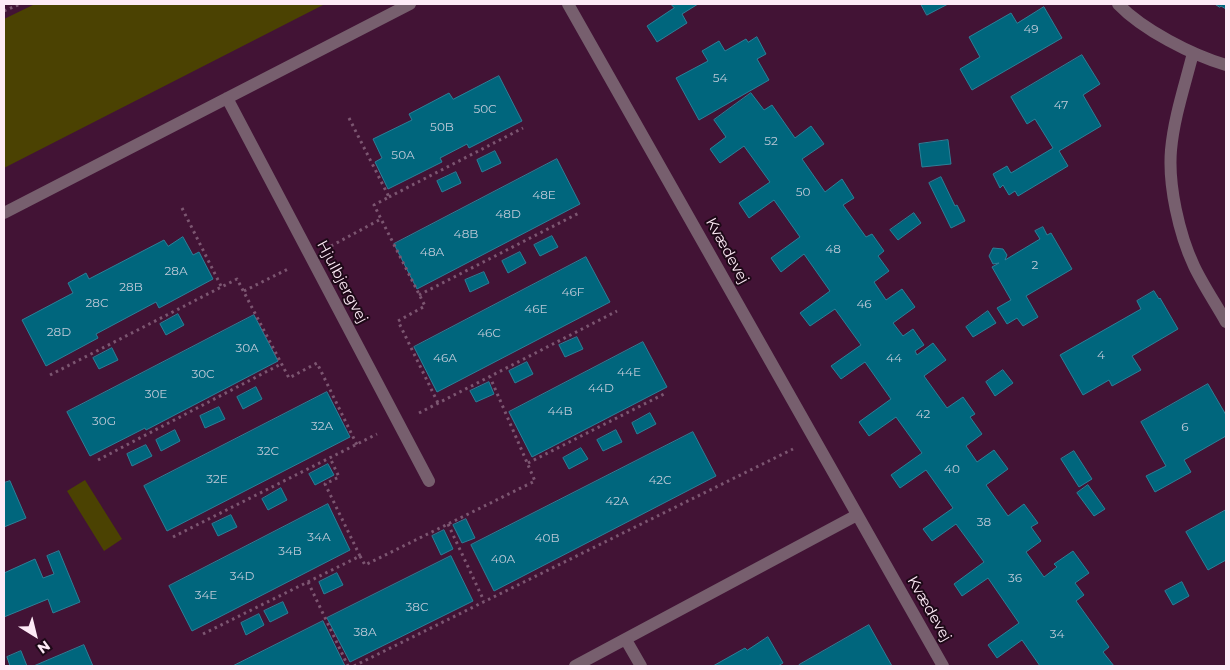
<!DOCTYPE html>
<html>
<head>
<meta charset="utf-8">
<style>
  body { margin:0 }
  #map { position:relative; width:1230px; height:670px; overflow:hidden; background:#421335; font-family:Montserrat,sans-serif }
  canvas { display:block }
  .frame { position:absolute; inset:0; border:5px solid #fdeaf6; pointer-events:none }
  .north { position:absolute; left:10px; top:610px; width:50px; height:50px; -webkit-text-stroke:4px #1d0917; paint-order:stroke; rotate:144deg; font-size:14px; font-weight:700; line-height:20px; text-align:center; color:#fdeaf6 }
  .north::after { content:''; display:block; margin:auto; width:18px; height:22px; background:#fdeaf6; clip-path:polygon(50% 0,100% 100%,50% 72%,0 100%) }
</style>
</head>
<body>
<div id="map">
<canvas width="1230" height="670"></canvas>
<div class="frame"></div>
<div class="north">N</div>
</div>
<script>
const c = document.querySelector('canvas').getContext('2d');
c.lineJoin = 'round';
function paint(path, color) { c.fillStyle = color; c.fill(path, 'evenodd'); }
function stroke(path, color, width, dash) { c.strokeStyle = color; c.lineWidth = width; c.lineCap = dash ? 'butt' : 'round'; c.setLineDash(dash || []); c.stroke(path); }
function drawText(font, color, halo, rows, align = 'center') {
  c.font = font + ' Montserrat,sans-serif'; c.lineWidth = 4; c.setLineDash([]); c.textBaseline = 'middle'; c.strokeStyle = halo; c.fillStyle = color; for (const [text, x, y, turn = 0] of rows) {
    c.save(); c.translate(x, y); c.rotate((+turn || 0) * Math.PI / 180); c.textAlign = isNaN(turn) ? turn : align; if (halo) c.strokeText(text, 0, 0); c.fillText(text, 0, 0); c.restore();
  }
}
paint(new Path2D(`
  M35 4H325L4 168V19Z
  M85 480 122 539 104 551 67 491Z`), '#4b4202');
const building = new Path2D(`
  M671 4H698L682 14 687 23 657 42 647 26 674 8Z
  M921 4H948L927 15Z
  M1215 4H1226V9L1221 6 1220 7Z
  M1044 7 1062 38 972 90 960 69 980 57 969 37 1011 13 1017 23Z
  M757 37 766 54 757 59 769 80 699 120 676 78 708 61 702 51 719 41 725 51 746 39 748 42Z
  M1082 55 1100 84 1083 95 1101 126 1059 151 1068 166 1018 196 1015 191 1009 195 1003 185 1000 188 993 174 1007 166 1011 173 1053 148 1035 119 1027 124 1011 97Z
  M499 76 522 121 469 148 467 144 440 158 442 162 388 189 375 162 382 158 373 139 412 120 409 114 449 93 453 99Z
  M751 93 764 110 772 105 795 138 811 126 824 144 802 159 825 192 842 179 854 198 843 205 866 237 872 234 884 251 878 256 889 271 874 282 886 300 902 289 915 307 893 323 903 336 913 329 924 345 915 351 917 355 933 343 946 360 924 376 947 408 963 397 975 414 970 417 982 434 966 446 977 462 994 450 1008 469 986 485 1008 516 1024 504 1038 523 1031 527 1041 541 1026 552 1044 577 1057 567 1054 564 1073 551 1089 573 1075 583 1084 595 1076 601 1109 647 1103 652 1114 666H1040L1022 640 997 658 988 645 1019 623 988 578 962 596 954 584 984 562 956 524 932 541 923 529 953 508 926 470 900 488 891 475 922 453 896 417 869 436 859 422 891 399 865 362 841 379 831 366 861 345 835 309 810 326 800 313 830 291 804 254 781 272 771 258 800 237 774 200 749 218 739 203 770 182 744 146 720 163 710 149 726 137 714 120Z
  M948 140 951 164 922 167 919 144Z
  M495 151 501 163 482 172 477 160Z
  M557 159 580 204 417 289 394 244Z
  M456 172 461 183 442 192 437 181Z
  M941 177 955 206 957 205 965 221 951 228 929 183Z
  M914 213 921 223 898 240 890 230Z
  M1043 227 1047 235 1051 233 1072 269 1026 296 1038 317 1023 326 1017 318 1007 324 997 308 1011 300 992 267 999 263 993 264 989 256 993 248 1003 249 1007 255 1005 260 1040 239 1035 231Z
  M552 236 558 247 540 256 534 245Z
  M183 237 193 255 199 252 213 279 159 308 156 302 96 334 98 338 46 366 22 320 73 293 68 283 86 273 89 279 164 240 168 246Z
  M520 252 526 263 508 273 502 261Z
  M586 257 610 302 437 392 414 347Z
  M484 272 489 283 470 292 465 280Z
  M1154 291 1159 299 1160 298 1178 329 1132 356 1141 370 1112 386 1109 380 1083 395 1060 355 1141 309 1137 301Z
  M988 311 996 323 973 337 966 327Z
  M178 314 184 325 166 335 160 324Z
  M254 315 278 361 146 430 145 428 90 456 67 412Z
  M577 337 583 349 565 357 559 345Z
  M643 342 667 387 532 457 509 412Z
  M112 348 118 360 99 369 93 358Z
  M527 362 533 374 515 383 509 371Z
  M1003 370 1013 383 995 396 986 382Z
  M489 382 494 394 476 402 470 391Z
  M1208 384 1226 415V436L1184 460 1191 472 1155 492 1146 476 1166 466 1141 422Z
  M256 387 262 399 243 409 237 397Z
  M327 392 350 437 167 531 144 486Z
  M219 407 225 419 205 428 200 416Z
  M650 413 656 424 637 434 632 423Z
  M175 430 180 441 161 451 156 440Z
  M616 430 622 442 603 451 597 440Z
  M693 432 716 476 494 591 471 545Z
  M146 445 152 456 132 466 127 454Z
  M581 448 588 459 569 469 563 458Z
  M1074 451 1092 479 1079 487 1061 459Z
  M328 464 334 475 315 485 309 474Z
  M10 481 26 518 4 527V483Z
  M1088 485 1105 509 1094 516 1077 493Z
  M281 488 287 500 268 510 262 499Z
  M328 504 350 550 192 631 169 586Z
  M1226 510V560L1208 570 1186 532Z
  M231 515 237 527 218 536 212 524Z
  M466 519 475 538 462 543 453 525Z
  M444 530 453 549 441 555 432 536Z
  M59 551 80 602 53 613 48 599 4 617V573L35 559 43 578 54 574 47 556Z
  M451 556 473 601 350 662 327 618Z
  M337 573 343 585 324 594 319 582Z
  M1182 582 1189 596 1173 605 1165 591Z
  M283 602 288 613 270 622 264 611Z
  M259 614 264 625 246 635 241 623Z
  M323 621 345 666H233Z
  M869 625 892 666H799V665Z
  M768 637 783 663 778 666H713L745 648 747 650Z
  M84 645 93 666H34Z
  M21 651 27 666H10L7 657Z`);
paint(building, '#00667d');
stroke(building, '#2c8098', 1);
stroke(new Path2D(`
  M4 11 20 4
  M349 118 389 197 374 205 425 306 398 321 438 403
  M389 197 523 128
  M182 208 222 288
  M331 246 381 219
  M244 291 290 268
  M419 295 579 213
  M50 375 237 279 289 378 317 363 357 445
  M419 413 617 311
  M98 460 281 364
  M528 463 664 394
  M448 524 484 601
  M173 537 377 434
  M360 556 365 565 535 481 490 377
  M308 582 348 666
  M203 634 360 556 325 484 339 477 330 458
  M354 666 793 449`), '#7c5671', 3, [2.5, 4]);
stroke(new Path2D(`
  M568 4 943 666
  M1118 4C1143 30 1192 55 1226 65
  M1193 53C1185 85 1174 117 1171 150 1168 185 1179 234 1194 266 1203 285 1216 304 1226 322
  M227 98 429 481
  M4 213 410 4
  M626 640 641 666
  M575 666 857 515`), '#775f6e', 12);
drawText('12px', '#bec9d8', null, [
  ["49",1031,29],
  ["54",720,78],
  ["47",1061,105],
  ["50C",485,109],
  ["50B",442,127],
  ["52",771,141],
  ["50A",403,155],
  ["50",803,192],
  ["48E",544,195],
  ["48D",508,214],
  ["48B",466,234],
  ["48",833,249],
  ["48A",432,252],
  ["2",1035,265],
  ["28A",176,271],
  ["28B",131,287],
  ["46F",573,292],
  ["28C",97,303],
  ["46",864,304],
  ["46E",536,309],
  ["28D",59,332],
  ["46C",489,333],
  ["30A",247,348],
  ["4",1101,355],
  ["46A",445,358],
  ["44",894,358],
  ["44E",629,372],
  ["30C",203,374],
  ["44D",601,388],
  ["30E",156,394],
  ["44B",560,411],
  ["42",923,414],
  ["30G",104,421],
  ["32A",322,426],
  ["6",1185,427],
  ["32C",268,451],
  ["40",952,469],
  ["32E",217,479],
  ["42C",660,480],
  ["42A",617,501],
  ["38",984,522],
  ["34A",319,537],
  ["40B",547,538],
  ["34B",290,551],
  ["40A",503,559],
  ["34D",242,576],
  ["36",1015,578],
  ["34E",206,595],
  ["38C",417,607],
  ["38A",365,632],
  ["34",1057,634]
]);
drawText('15px', '#fdeaf6', '#1d0917', [
  ["Kvædevej",727,251,61],
  ["Hjulbjergvej",342,282,62],
  ["Kvædevej",929,609,60]
]);
</script>
</body>
</html>
